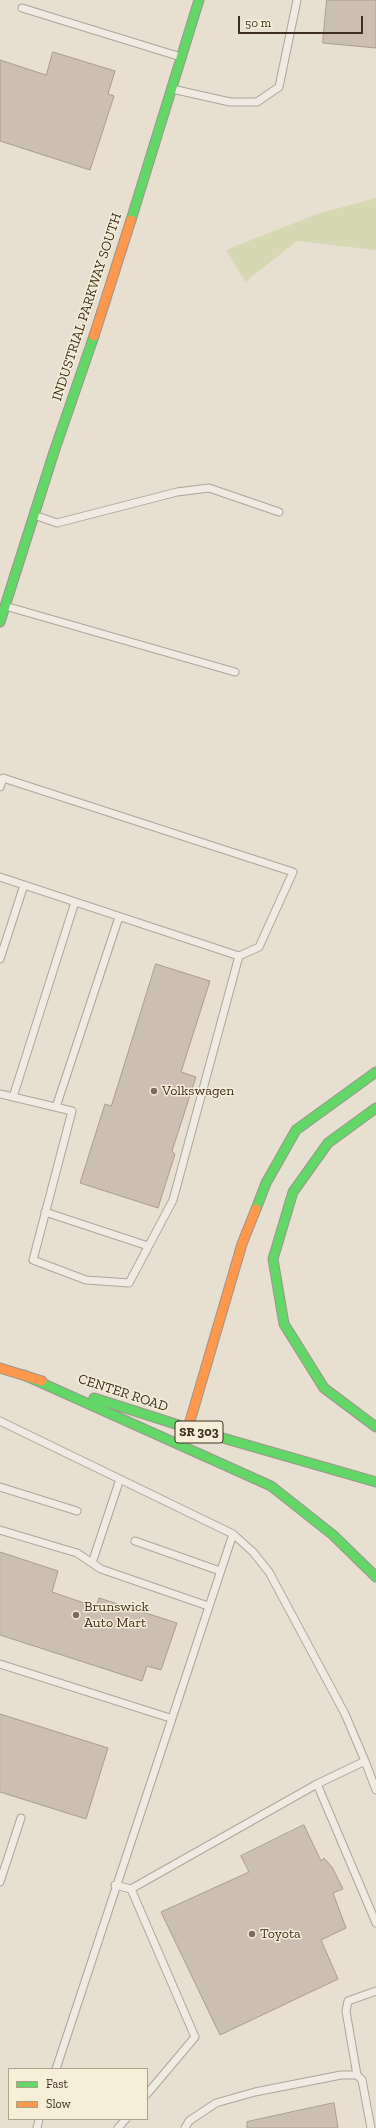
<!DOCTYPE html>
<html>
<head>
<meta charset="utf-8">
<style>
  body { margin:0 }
  #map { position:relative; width:376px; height:2128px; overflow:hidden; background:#e7e0d1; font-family:"Zilla Slab",serif }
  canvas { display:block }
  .legend { position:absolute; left:8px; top:2068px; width:140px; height:52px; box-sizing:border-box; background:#f7eed8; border:1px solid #ada18e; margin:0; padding:5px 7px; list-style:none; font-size:12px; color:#3d2e20 }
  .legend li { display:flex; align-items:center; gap:8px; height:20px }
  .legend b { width:20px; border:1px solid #ada18e }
  .scale { position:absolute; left:238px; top:16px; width:125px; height:18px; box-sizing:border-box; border:2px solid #3d2e20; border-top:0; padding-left:5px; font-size:12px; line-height:14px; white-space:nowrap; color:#3d2e20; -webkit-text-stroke:3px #f7eed8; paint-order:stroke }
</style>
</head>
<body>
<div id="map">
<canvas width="376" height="2128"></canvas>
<ul class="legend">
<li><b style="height:5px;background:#63d668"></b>Fast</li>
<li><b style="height:5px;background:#ff974d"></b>Slow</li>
</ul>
<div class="scale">50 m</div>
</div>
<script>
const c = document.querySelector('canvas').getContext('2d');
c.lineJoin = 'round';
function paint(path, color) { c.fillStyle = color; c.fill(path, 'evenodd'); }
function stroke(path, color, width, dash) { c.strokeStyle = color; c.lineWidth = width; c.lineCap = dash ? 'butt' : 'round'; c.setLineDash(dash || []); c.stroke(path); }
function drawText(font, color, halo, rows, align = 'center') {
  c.font = font + ' "Zilla Slab",serif'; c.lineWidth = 3; c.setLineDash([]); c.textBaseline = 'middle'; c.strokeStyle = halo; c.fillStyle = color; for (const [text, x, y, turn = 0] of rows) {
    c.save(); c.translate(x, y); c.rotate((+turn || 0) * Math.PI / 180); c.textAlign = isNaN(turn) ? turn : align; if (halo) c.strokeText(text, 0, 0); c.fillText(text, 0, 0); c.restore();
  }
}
paint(new Path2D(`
  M376 198V250L297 241 245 282 226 250 317 214Z`), '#d6d7b3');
const building = new Path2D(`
  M327 0H376V48L323 43Z
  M53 52 115 71 108 94 114 96 90 170 0 141V60L46 75Z
  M156 964 210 981 181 1072 196 1077 172 1151 175 1154 158 1208 80 1183 105 1104 111 1106Z
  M0 1552 58 1571 52 1592 96 1607 99 1598 177 1623 161 1670 147 1666 142 1681 0 1635Z
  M0 1714 108 1748 86 1819 0 1792Z
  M304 1825 321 1861 324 1858 332 1867 343 1889 333 1893 346 1928 321 1940 338 1979 220 2035 161 1912 249 1872 241 1856Z
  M334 2103 338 2128H247V2122Z`);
paint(building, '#cbbfb2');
stroke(building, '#a89c90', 1);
const lane = new Path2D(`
  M22 8 181 57
  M172 89 230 102H257L279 87 297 0
  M34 515 57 523 177 492 209 488 279 512
  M5 606 235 672
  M0 787 3 778 293 872 259 947 239 956 0 877
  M0 959 24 885
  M0 1094 72 1111 33 1260 86 1280 129 1283 173 1200 239 956
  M13 1097 75 902
  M56 1107 119 917
  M45 1212 148 1246
  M0 1421 233 1534 56 2069
  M0 1487 77 1511
  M0 1530 77 1553 101 1569 208 1606
  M135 1541 220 1571
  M92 1563 120 1479
  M0 1664 170 1718
  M365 1761 376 1790
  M317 1784 376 1923
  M0 1882 21 1818
  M115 1885 131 1889 195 2037 147 2094
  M131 1889 317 1784 365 1761 345 1714 269 1572 253 1552 233 1534
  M357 2075 346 2011 348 2001 376 1991
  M37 2128 39 2119
  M118 2128 126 2119
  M185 2128 189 2121 216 2103 255 2092 341 2075H357L362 2080 371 2128`);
const fast = new Path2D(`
  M131 220 199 0
  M0 622 54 452 94 336
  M376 1108 328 1143 293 1192 273 1259 284 1324 324 1388 376 1427
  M256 1209 266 1183 296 1130 376 1072
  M24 1375 271 1486 333 1535 376 1577
  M94 1398 188 1428 376 1482`);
const slow = new Path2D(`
  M94 336 131 220
  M0 1368 42 1381
  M188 1428 242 1244 256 1209`);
stroke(lane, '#ada599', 9);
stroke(fast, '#9c958a', 11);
stroke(slow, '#9c958a', 11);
stroke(lane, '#efebe3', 7);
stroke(fast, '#63d668', 9);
stroke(slow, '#ff974d', 9);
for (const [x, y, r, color] of [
  [154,1091,4,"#786c5e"],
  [76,1615,4,"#786c5e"],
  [252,1934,4,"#786c5e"]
]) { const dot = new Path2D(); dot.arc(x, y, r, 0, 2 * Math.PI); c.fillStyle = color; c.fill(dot); stroke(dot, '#f7eed8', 1.5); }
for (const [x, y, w] of [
  [199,1432,48]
]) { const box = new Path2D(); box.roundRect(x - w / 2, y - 11, w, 22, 3); c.fillStyle = '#f7eed8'; c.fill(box); stroke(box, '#3d2e20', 1); }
drawText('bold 13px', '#3d2e20', null, [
  ["SR 303",199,1432]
]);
drawText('14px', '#3d2e20', '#f7eed8', [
  ["INDUSTRIAL PARKWAY SOUTH",87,307,-72],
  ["CENTER ROAD",123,1393,18]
]);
drawText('14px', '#3d2e20', '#f7eed8', [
  ["Volkswagen",162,1091],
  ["Brunswick",84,1607],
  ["Auto Mart",84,1623],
  ["Toyota",260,1934]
], 'left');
</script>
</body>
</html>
